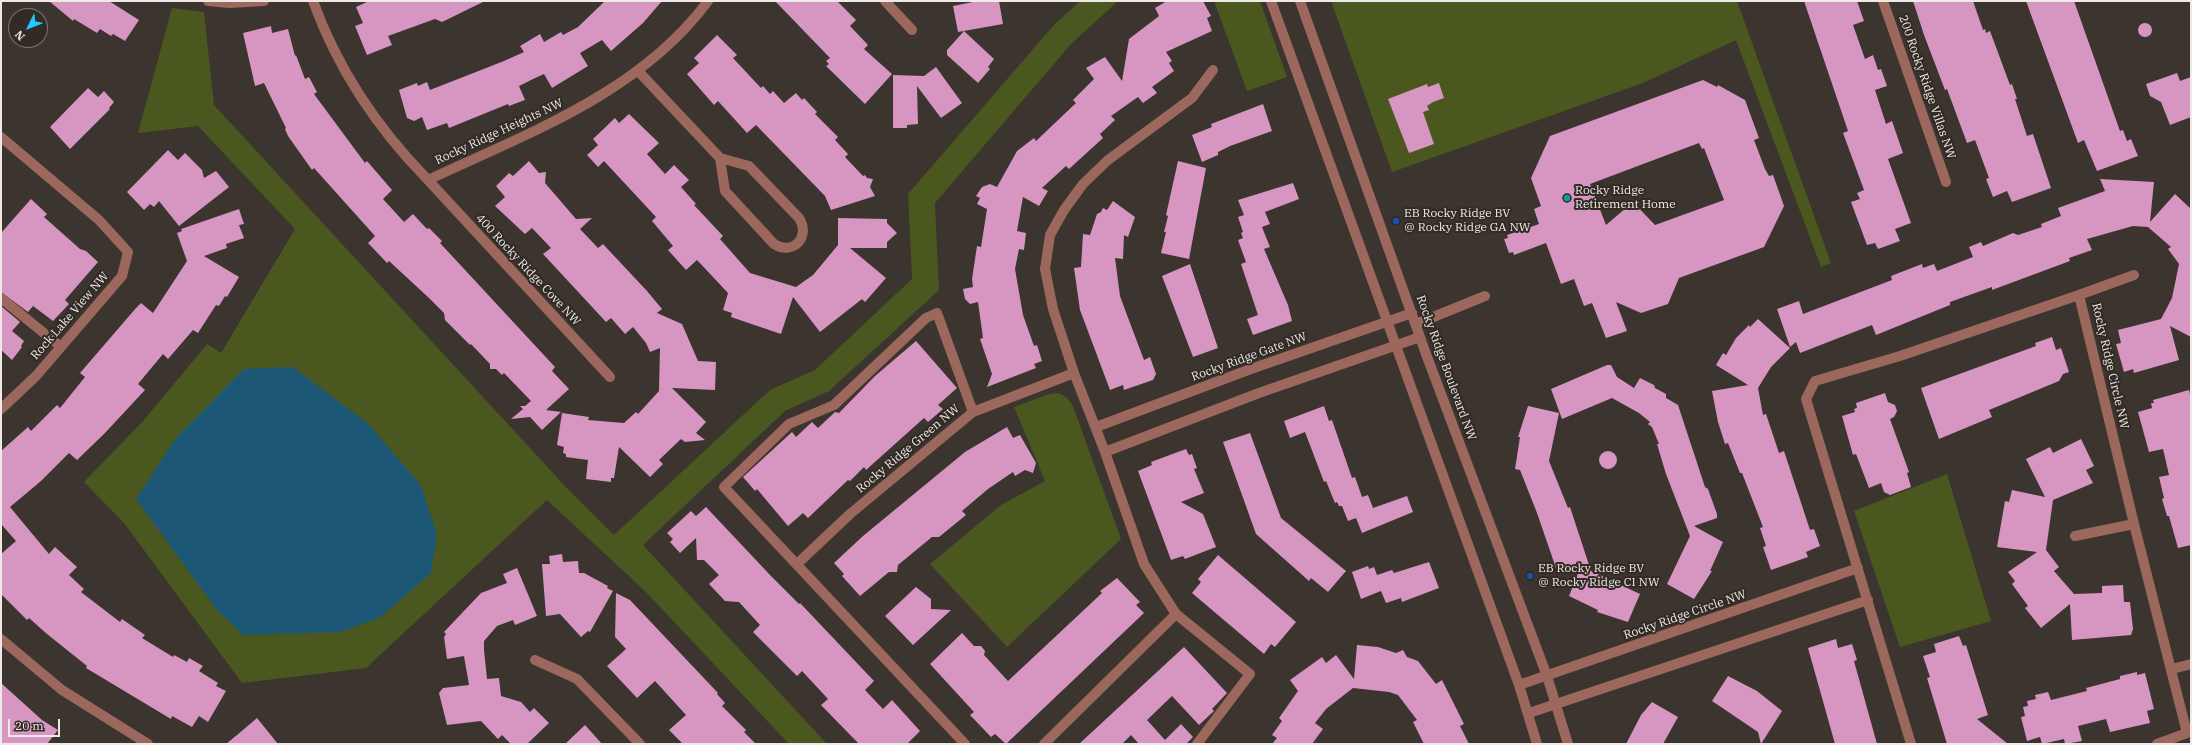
<!DOCTYPE html>
<html>
<head>
<meta charset="utf-8">
<style>
  body { margin:0 }
  #map { position:relative; width:2192px; height:745px; overflow:hidden; background:#3b342f; font-family:"IBM Plex Serif",serif }
  canvas { display:block }
  .frame { position:absolute; inset:0; border:2px solid #efeae7; pointer-events:none }
  .north { position:absolute; left:8px; top:8px; width:40px; height:40px; box-sizing:border-box; background:#312a25; border:1px solid #7d7773; border-radius:50%; rotate:227deg; font-size:11px; font-weight:700; line-height:16px; text-align:center; color:#efeae7 }
  .north::after { content:''; display:block; margin:auto; width:14px; height:18px; background:#20c9fd; clip-path:polygon(50% 0,100% 100%,50% 72%,0 100%) }
  .scale { position:absolute; left:8px; top:719px; width:52px; height:18px; box-sizing:border-box; border:2px solid #efeae7; border-top:0; padding-left:5px; font-size:12px; line-height:14px; white-space:nowrap; color:#efeae7; -webkit-text-stroke:3px #312a25; paint-order:stroke }
</style>
</head>
<body>
<div id="map">
<canvas width="2192" height="745"></canvas>
<div class="frame"></div>
<div class="north">N</div>
<div class="scale">20 m</div>
</div>
<script>
const c = document.querySelector('canvas').getContext('2d');
c.lineJoin = 'round';
function paint(path, color) { c.fillStyle = color; c.fill(path, 'evenodd'); }
function stroke(path, color, width, dash) { c.strokeStyle = color; c.lineWidth = width; c.lineCap = dash ? 'butt' : 'round'; c.setLineDash(dash || []); c.stroke(path); }
function drawText(font, color, halo, rows, align = 'center') {
  c.font = font + ' "IBM Plex Serif",serif'; c.lineWidth = 4; c.setLineDash([]); c.textBaseline = 'middle'; c.strokeStyle = halo; c.fillStyle = color; for (const [text, x, y, turn = 0] of rows) {
    c.save(); c.translate(x, y); c.rotate((+turn || 0) * Math.PI / 180); c.textAlign = isNaN(turn) ? turn : align; if (halo) c.strokeText(text, 0, 0); c.fillText(text, 0, 0); c.restore();
  }
}
paint(new Path2D(`
  M1080 1H1118L1071 44 935 203 939 290 829 391 785 411 643 545 827 744H789L645 591 547 500 366 668 242 683 124 523 84 482 144 420 207 344 221 353 295 229 198 126 138 133 172 8 204 12 214 105 564 485 614 535 770 390 815 370 912 279 908 194 1053 26Z
  M1214 1H1260L1287 77 1247 91Z
  M1331 1H1737L1831 263 1821 267 1736 40 1643 83 1392 172Z
  M1059 393 1067 398 1073 406 1121 539 1007 647 930 564 1001 505 1045 481 1014 407 1049 394Z
  M1947 474 1991 621 1900 647 1854 511Z`), '#4a581f');
paint(new Path2D(`
  M293 367 367 423 420 484 437 534 431 573 381 617 341 632 243 635 217 610 136 499 176 438 244 369Z`), '#1c5776');
paint(new Path2D(`
  M49 1H109L139 20 125 41 113 34 111 36 100 29 97 33 74 19 73 21Z
  M369 1H485L442 22 435 19 388 36 392 45 367 55 355 26 363 23 356 7Z
  M605 1H662L643 23 611 51 602 40 580 53 588 66 552 88 544 74 533 79 519 86 525 100 509 106 508 104 449 128 447 123 427 130 422 117 414 121 407 118 399 90 417 83 418 86 427 82 430 90 504 61 524 52 520 46 540 34 544 42 561 32 563 35 578 27Z
  M775 1H837L856 20 850 26 868 45 864 49 892 74 865 104 826 66 829 64 826 61 830 58Z
  M978 1H999L1003 24 958 32 953 6Z
  M1167 1H1203L1211 16 1207 18 1212 31 1166 52 1172 61 1169 63 1174 71 1152 87 1157 93 1143 103 1138 97 1111 116 1115 120 1100 134 1103 138 1069 169 1066 166 1042 188 1048 191 1039 206 1023 197 1017 231 1026 233 1024 250 1019 249 1015 269 1023 315 1034 346 1037 345 1042 361 1034 364 1036 368 987 387 992 374 980 339 983 338 978 302 970 304 965 299 963 289 973 287 972 279 977 246 981 247 987 209 977 204 980 198 976 196 982 187 990 184 997 187 1017 151 1034 138 1036 141 1076 103 1073 100 1094 79 1086 68 1105 57 1122 81 1129 39 1159 16 1155 8Z
  M1804 1H1857L1864 21 1853 25 1865 59 1873 55 1878 70 1881 69 1887 86 1875 90 1886 124 1892 121 1903 153 1888 159 1911 223 1895 229 1900 241 1878 249 1875 243 1867 245 1851 202 1860 199 1857 193 1864 190 1843 133 1848 131Z
  M1913 1H1973L1983 30 1985 29 1986 33 1990 31 2010 85 2012 84 2017 99H2015L2027 136 2033 134 2051 188 2012 202 2007 191 1993 197 1986 179 1989 178 1975 140 1967 143 1947 89 1945 90 1924 35Z
  M2026 1H2074L2120 131 2123 130 2127 141 2131 139 2138 156 2097 171 2084 140 2078 143Z
  M2138 30a7 7 0 1 1 14 0a7 7 0 1 1-14 0Z
  M271 26 272 33 288 29 295 56 296 55 305 79 309 77 317 92 314 94 365 163 367 161 392 190 383 199 404 222 413 214 427 229 429 228 442 241 440 243 555 367 552 371 569 389 546 410 561 412 542 430 530 417 511 419 523 409 520 406H525L531 401 504 373 502 375 496 369H490V364L471 344 470 345 445 320 444 313 429 298 389 261 387 263 368 243 375 236 314 168 312 170 288 136 285 129 286 128 264 83 255 86 243 33Z
  M964 31 994 59 988 67 990 69 978 83 947 55V50Z
  M717 35 737 55 733 58 761 88 763 86 770 94 773 91 784 103 796 93 802 100 804 98 817 112 815 114 838 137 835 140 848 154 845 157 863 176 865 175 867 178 873 179 870 187 875 196 831 210 825 196 756 125 747 133 718 101 714 105 687 74 699 63 694 58Z
  M936 67 962 103 941 118 917 86 918 124 907 125V128H893V75L924 76Z
  M2177 73 2180 81 2191 77V117L2170 125 2161 102 2150 96 2146 84Z
  M1703 80 1717 87 1718 85 1745 100 1759 138 1754 140 1765 169 1769 176 1773 175 1784 206 1764 247 1679 278 1668 304 1641 313 1616 302 1627 331 1606 338 1592 303 1584 306 1574 279 1561 284 1546 243 1514 255 1513 252 1509 253 1504 239 1508 238 1507 235 1539 224 1534 209 1541 206 1531 178 1550 136ZM1699 143 1702 149 1704 148 1724 200 1655 225 1633 202 1606 225 1590 184Z
  M1439 83 1444 98 1433 102 1427 106 1429 110 1423 112 1434 144 1409 153 1388 99 1427 84 1428 87Z
  M88 88 98 97 104 91 114 102 109 108 110 109 70 149 50 127Z
  M1263 104 1272 131 1230 146 1218 152V155L1202 162 1192 135 1212 127 1211 124Z
  M629 114 659 143 647 154 665 174 674 165 689 180 681 187 696 204 694 205 723 236 720 239 750 273 796 287 813 275 838 245V218L887 219V223L897 233 887 242V248H850L886 278 865 302 862 299 820 332 793 297 781 334 731 317 732 313 723 310 728 293 697 260 686 270 668 250 673 246 652 221 656 217 604 161 598 167 587 155 598 145 593 139 615 118 619 123Z
  M168 150 178 160 185 153 202 170 204 178 216 171 229 187 179 226 159 201 154 207 150 204 144 210 127 192Z
  M529 161 539 173 546 172 545 183 576 219 592 218 580 229 598 248 603 244 647 291 662 309 657 313 682 324 698 361 716 362 715 390 672 388 706 422 696 433 705 440 685 442 681 439 659 460 663 464 650 477 619 447 614 478H611V482L586 479 588 460 566 457V454L563 453 564 447 557 445 562 413 589 417 588 420 624 423 636 412 638 414 659 391 660 348 650 352 646 343 633 327 625 334 611 318 606 322 543 254 551 248 532 228 525 234 495 206 505 197 496 186 509 173 513 176Z
  M1178 161 1206 168 1189 259 1161 253 1166 232H1164L1168 216 1166 215Z
  M2100 179 2154 182 2150 222 2175 194 2191 209V337L2170 326 2179 360 2134 373 2133 369 2124 372 2116 344 2121 343 2118 330 2161 319 2172 298 2179 264 2168 249 2171 247 2148 227 2133 226 2087 239 2092 250 2069 258 2070 261 1992 290V287L1950 302V305L1876 335 1872 325 1800 353 1796 342 1790 347 1777 309 1799 301 1803 314 1892 280 1891 276 1922 264 1923 268 1934 264 1937 271 1973 257 1969 247 1981 242 1983 246 2013 233 2018 235 2042 227 2041 224 2061 216 2058 208 2105 191Z
  M1293 183 1299 199 1265 212 1270 224 1262 227 1270 247 1264 249 1288 305 1292 321 1253 335 1247 319 1258 315 1241 264 1246 262 1238 240 1243 238 1241 233 1243 232 1238 217 1244 215 1238 200Z
  M31 199 47 214 44 217 80 249 86 251 98 262 65 300 69 304 53 321 33 306 28 312 1 292V233Z
  M1113 201 1135 217 1128 237 1124 235 1123 259 1115 258 1120 296 1127 315 1144 360 1150 357 1156 374 1153 380 1124 390 1123 385 1110 390 1080 310 1074 268 1081 267 1083 234 1090 235 1097 214 1101 212 1103 208 1107 210Z
  M239 209 244 224 239 225 244 238 226 244 227 248 204 256 239 277 227 297 225 296 219 306 216 305 198 333 193 330 168 359 163 354 138 384 145 390 104 434 77 460 69 453 41 481 10 507 49 554 55 547 77 567 69 575 84 589 81 592 120 622 122 619 145 635 142 638 173 657 174 655 187 662 189 658 203 666 199 671 218 683 216 686 226 691 208 722 199 716 192 727 172 716 171 719 86 668 87 666 47 634 29 618 27 620 1 594V554L16 541 1 524V451L28 427 31 431 57 405 60 408 85 377 80 373 136 308 141 303 153 313 187 261 177 233 182 231 181 229Z
  M1190 264 1218 348 1193 357 1162 276Z
  M1 306 20 322 12 331 24 341 21 346 22 347 12 360 1 350Z
  M1758 319 1790 348 1771 367 1758 388 1763 415 1766 414 1779 453 1784 451 1810 530 1814 529 1820 546 1806 552 1808 557 1771 570 1763 547 1766 546 1760 528 1763 527 1742 473H1740L1728 443 1725 444 1718 422 1712 391 1748 385 1716 365 1723 353 1726 355 1736 338 1749 325 1750 327Z
  M2052 337 2056 350 2061 348 2069 372 2063 374 2059 381 1989 410 1992 417 1939 439 1921 388 2036 346 2035 343Z
  M916 341 957 388 938 405 943 409 928 422 924 418 866 470 864 467 850 481 848 480 808 518 803 513 788 526 757 489 755 491 743 477 792 432 796 437 812 422 818 428 835 412 839 413 875 376Z
  M1607 365H1611L1617 377 1634 388 1640 378 1654 385 1655 388 1666 394V398L1678 405 1705 487 1708 489 1717 514V518L1694 526 1723 542 1710 571H1712L1694 599 1667 584 1690 536 1666 474 1657 444H1659L1652 427 1648 424 1650 422 1639 413 1612 398 1562 419 1551 389Z
  M2189 390 2191 398V545L2178 548 2169 516H2167L2162 499 2164 498 2159 477 2169 475 2163 449 2149 452 2138 412 2152 408 2151 403H2154L2153 400Z
  M1885 393 1888 402 1895 405 1897 411 1894 417 1890 419 1909 472 1907 473 1911 487 1890 495 1884 492 1881 483 1869 488 1856 454 1853 455 1842 416 1855 412 1854 409 1857 408 1856 403Z
  M1324 406 1329 421 1332 420 1352 478 1355 477 1362 497 1368 495 1373 508 1407 496 1413 512 1362 533 1356 518 1348 521 1342 506H1339L1337 502 1335 503 1326 481 1324 482 1305 432 1290 438 1284 421Z
  M1528 406 1559 413 1549 461 1568 508 1570 507 1591 571 1640 594 1628 622 1597 612 1598 610 1569 596 1581 566 1559 574 1557 571 1537 513 1520 470 1515 469 1520 437H1518Z
  M1007 427 1013 438 1020 435 1036 463 1033 473 1025 470 1015 476 1013 472 988 489 962 511 966 515 939 537H932L898 565 897 572H889L860 596 842 576 844 574 834 563 863 536 965 452Z
  M1250 433 1281 518 1346 571 1328 592 1311 578 1309 581 1256 534 1223 442Z
  M2081 439 2094 466 2086 470 2093 483 2053 500 2046 550 2059 567 2054 571 2074 594 2102 593V586L2123 585 2124 602H2130L2133 629 2131 635 2072 640 2070 604 2041 628 2025 608 2028 606 2012 584 2015 581 2008 572 2037 552 1997 547 2005 501 2009 502 2012 490 2045 497 2026 459 2050 447 2053 453Z
  M1186 449 1189 455 1192 454 1197 468 1194 469 1204 493 1181 502 1203 514 1216 547 1185 559 1183 556 1171 560 1138 471 1152 465 1151 462Z
  M1599 460a9 9 0 1 1 18 0a9 9 0 1 1-18 0Z
  M706 507 770 575 799 604 800 603 874 681 865 690 883 709 892 700 920 731 907 744H859L821 705 828 699 802 671 797 676 753 632 760 625 739 602 725 601 709 584 719 575 704 560H697L696 538 680 553 670 542 673 539 667 533 691 511 696 516Z
  M562 554 563 562 578 561 579 573H584L608 586 607 588 613 591 590 632 588 631 581 637 560 614 546 616 542 564H550L549 556Z
  M1218 555 1296 622 1275 647 1271 644 1264 654 1192 593 1201 582 1198 579Z
  M1429 562 1439 588 1402 602 1401 598 1386 603 1381 591 1361 599 1352 572 1368 566 1369 569 1374 567 1377 575 1392 570 1394 573Z
  M517 568 537 616 515 625 513 620 497 626 484 641V650L487 679 499 678 501 696 521 702 530 712 534 708 549 723 527 744H511L502 735 498 739 481 721 447 725 439 693 443 688 469 685 464 656 447 659 444 637 446 634 444 632 481 593 507 583 503 574Z
  M1117 578 1140 602 1136 605 1144 613 1006 744 995 734 991 737 970 715 974 712 930 664 962 633 974 646H981L985 651 984 655 1008 681 1102 593 1100 591Z
  M916 587 931 599V609L951 610 913 645 885 616Z
  M616 593 630 600 718 693 717 694 725 703 722 706 746 730 744 732 756 744H683L669 730 686 715 655 681 637 698 607 666 626 649 615 637Z
  M1959 636 1963 646 1966 645 1988 715 1977 719 2008 744H1947L1927 678 1930 677 1923 656 1936 652 1934 644Z
  M1836 639 1838 648 1852 644 1857 660 1854 661 1877 744H1835L1808 648Z
  M1357 645 1378 647 1396 653 1403 650 1407 657 1418 661 1436 684 1442 680 1464 724 1460 726 1469 744H1424L1413 722 1417 720 1398 695 1389 692 1353 688 1326 709 1315 723 1323 729 1312 744H1272L1277 738 1272 735 1282 721 1279 718 1298 691 1290 680 1322 657 1326 663 1336 655 1354 679Z
  M1184 647 1227 693 1212 709 1214 711 1199 725 1172 696 1147 720 1165 740 1181 724 1193 737 1186 744H1139L1131 735 1122 744H1079Z
  M2137 672V675L2145 673 2154 709 2147 711 2150 723 2110 732 2106 719 2078 726 2082 741 2065 744 2064 739 2042 744 2040 737 2027 741 2021 717 2025 716 2023 707 2028 706 2027 701 2036 699 2035 695 2048 692 2051 700 2087 691 2086 688 2120 679V676Z
  M1728 676 1757 691 1782 711 1761 744 1758 732 1712 701Z
  M1 683 42 720 58 730 47 744H1Z
  M1652 702 1678 717 1663 744H1626L1641 715Z
  M257 718 278 744H226L237 735Z
  M585 725 602 744H565Z`), '#d795c1');
stroke(new Path2D(`
  M208 1 229 3 264 1
  M313 1C338 70 377 128 428 180 528 133 640 93 708 1
  M885 1 912 30
  M1271 1 1519 685 1537 744
  M1300 1 1426 354 1547 676 1568 744
  M1883 1 1946 182
  M639 72 720 158 749 166 799 218C811 237 793 256 774 244L725 191 720 158
  M1 137 99 220 128 252 122 276 36 376 1 409
  M428 180 610 377
  M2079 295 2134 275
  M1 298 61 347
  M1416 324 1485 296
  M1096 427 1251 369 1412 313
  M1105 452 1259 393 1420 337
  M2075 536 2134 524
  M797 564 850 514 973 412 1074 373
  M1176 614 1250 674 1197 744
  M1 639 62 690 148 744
  M535 660 577 679 640 744
  M2172 669 2191 664
  M1519 685 1858 568
  M1529 713 1868 600
  M965 744 724 487 789 424 834 405 926 318 937 313 973 412
  M1044 744 1176 614 1144 564 1105 452 1074 373 1053 309 1045 269 1050 235 1064 210 1083 184 1108 160 1192 98 1213 70
  M1911 744 1806 399 1815 381 1900 356 2079 295 2134 524 2187 733 2157 744`), '#9c675c', 10);
for (const [x, y, r, color] of [
  [1567,198,4,"#0f9aa8"],
  [1396,221,4,"#1a4fb4"],
  [1530,576,4,"#1a4fb4"]
]) { const dot = new Path2D(); dot.arc(x, y, r, 0, 2 * Math.PI); c.fillStyle = color; c.fill(dot); stroke(dot, '#312a25', 1.5); }
drawText('12px', '#efeae7', '#312a25', [
  ["200 Rocky Ridge Villas NW",1927,87,71],
  ["Rocky Ridge Heights NW",499,132,-25],
  ["400 Rocky Ridge Cove NW",528,270,47],
  ["Rock Lake View NW",70,316,-49],
  ["Rocky Ridge Gate NW",1249,357,-20],
  ["Rocky Ridge Circle NW",2110,366,77],
  ["Rocky Ridge Boulevard NW",1446,368,70],
  ["Rocky Ridge Green NW",908,449,-40],
  ["Rocky Ridge Circle NW",1685,615,-19]
]);
drawText('12px', '#efeae7', '#312a25', [
  ["Rocky Ridge",1575,191],
  ["Retirement Home",1575,205],
  ["EB Rocky Ridge BV",1404,214],
  ["@ Rocky Ridge GA NW",1404,228],
  ["EB Rocky Ridge BV",1538,569],
  ["@ Rocky Ridge CI NW",1538,583]
], 'left');
</script>
</body>
</html>
